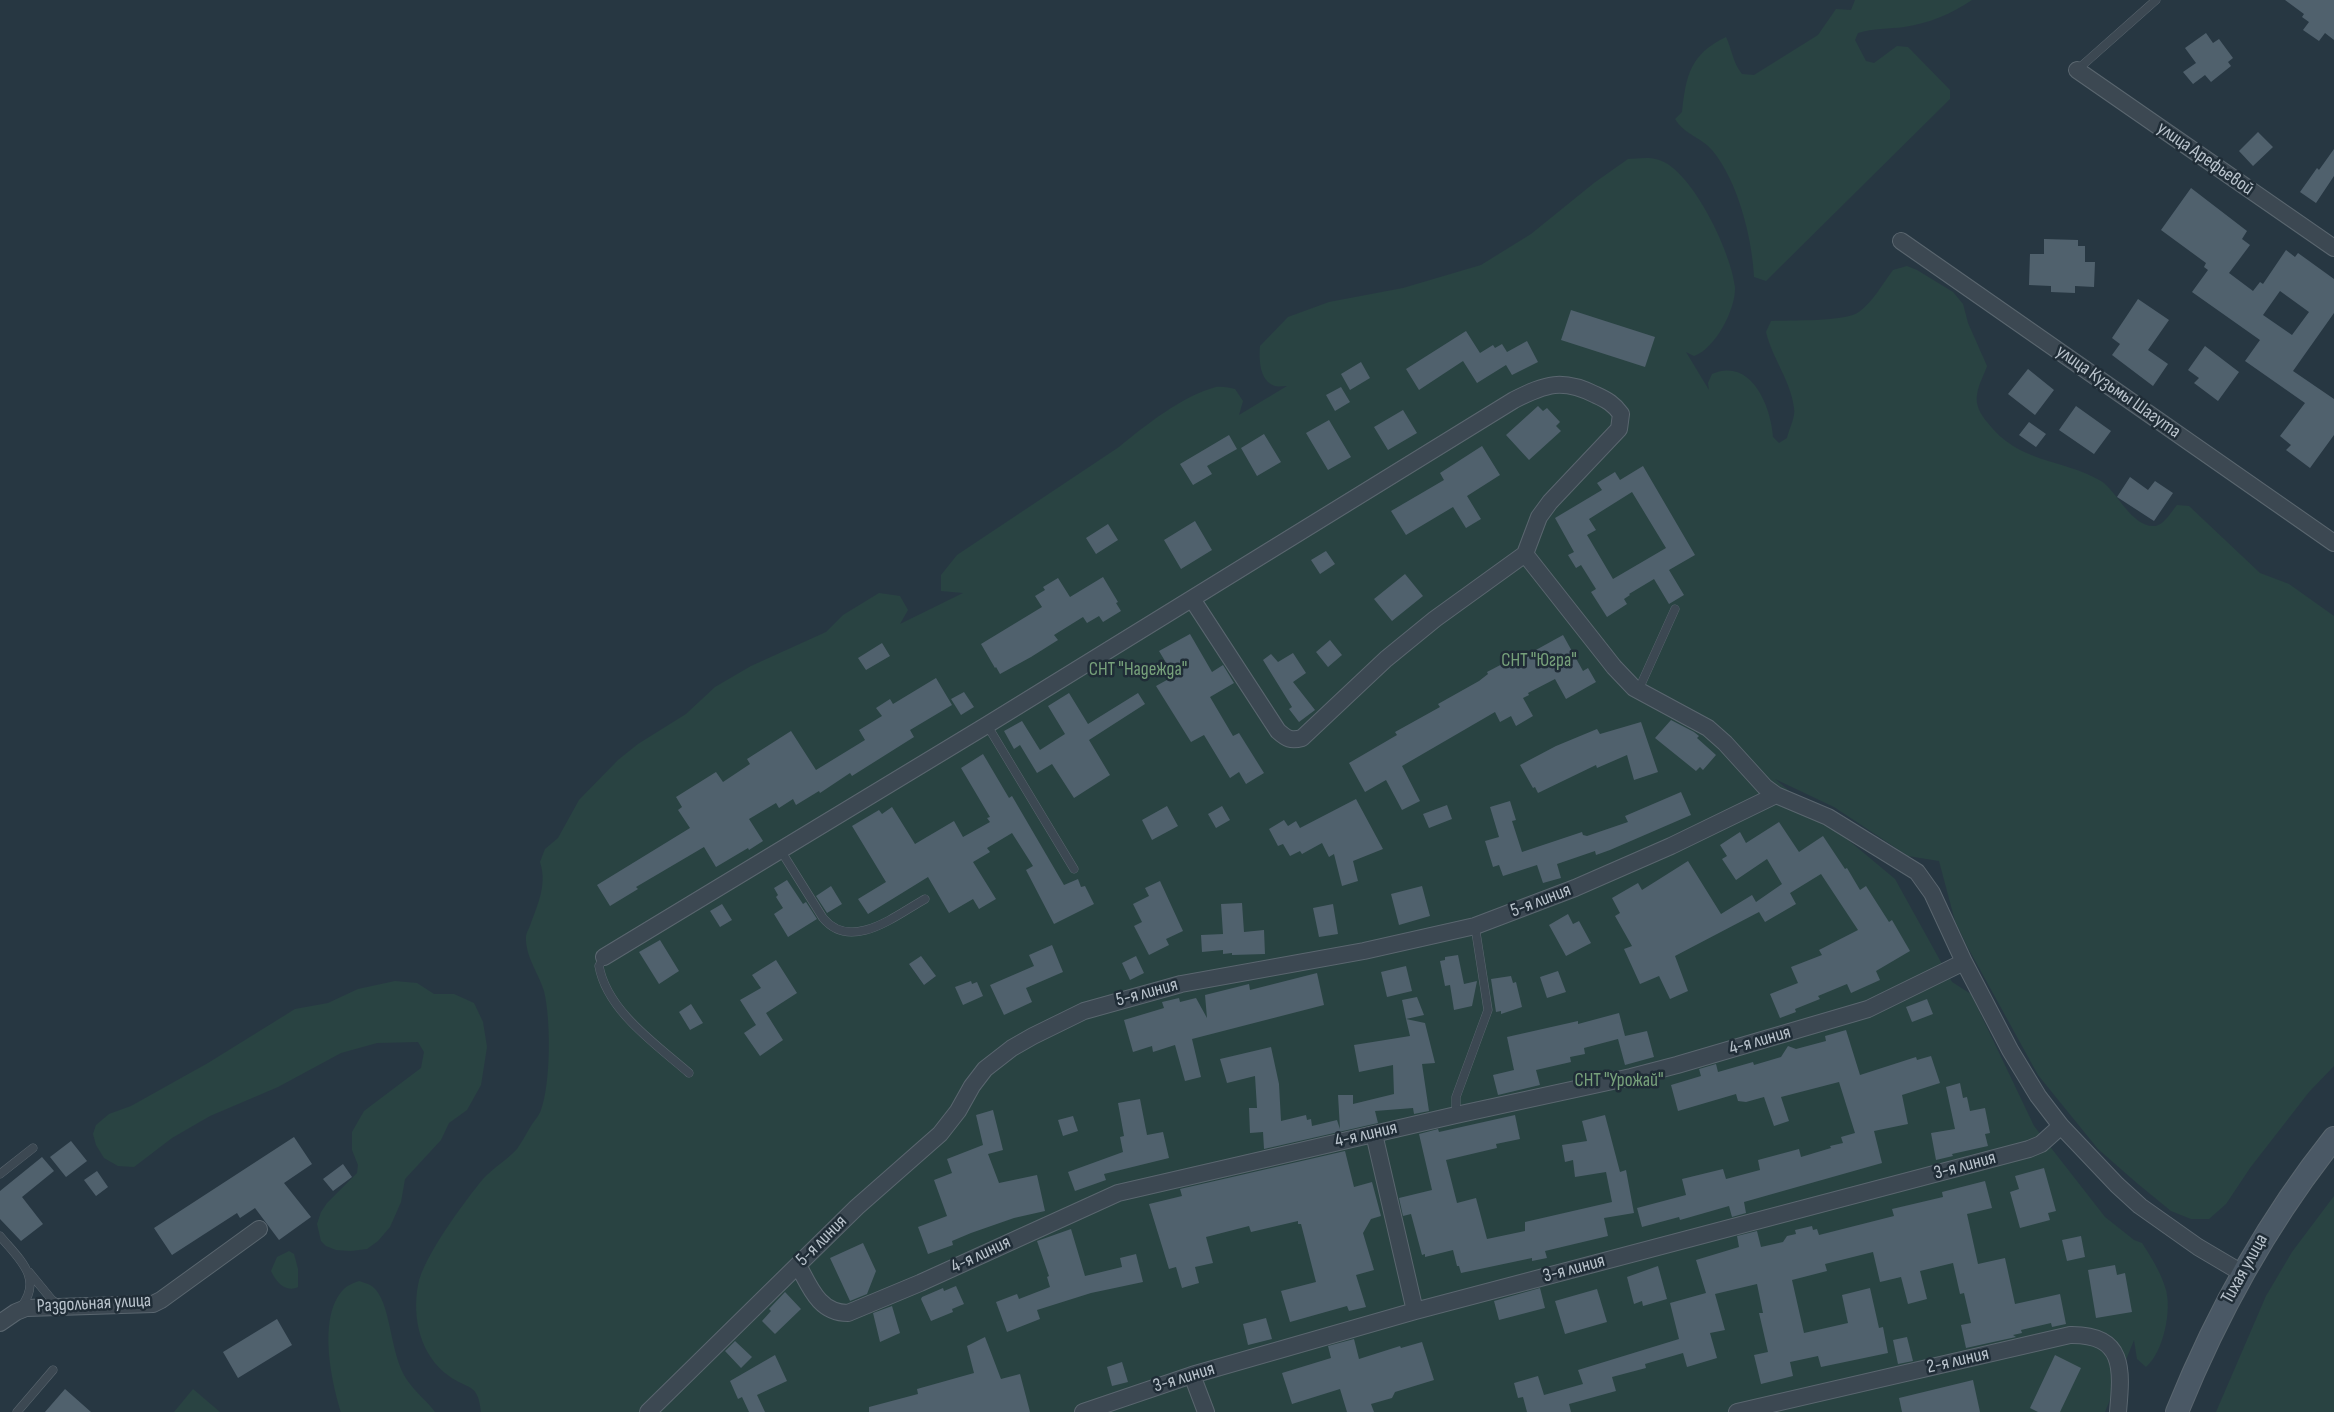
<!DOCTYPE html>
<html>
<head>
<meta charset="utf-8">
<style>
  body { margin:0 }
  canvas { display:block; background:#273742 }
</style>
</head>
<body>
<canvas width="2334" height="1412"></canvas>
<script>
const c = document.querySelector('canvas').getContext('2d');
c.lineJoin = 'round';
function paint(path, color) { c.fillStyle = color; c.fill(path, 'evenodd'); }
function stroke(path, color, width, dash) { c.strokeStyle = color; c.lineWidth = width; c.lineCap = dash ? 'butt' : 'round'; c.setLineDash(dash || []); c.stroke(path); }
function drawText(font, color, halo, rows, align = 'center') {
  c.font = font + ' "Sofia Sans Condensed",sans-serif'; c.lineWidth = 5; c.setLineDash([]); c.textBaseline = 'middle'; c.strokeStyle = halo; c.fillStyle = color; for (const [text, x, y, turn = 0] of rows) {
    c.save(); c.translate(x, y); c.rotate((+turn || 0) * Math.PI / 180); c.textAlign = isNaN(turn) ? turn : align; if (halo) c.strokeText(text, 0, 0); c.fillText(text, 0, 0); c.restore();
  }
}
paint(new Path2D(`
  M1855 0H1972C1951 14 1930 23 1904 27 1889 29 1873 28 1858 33L1855 40 1866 61 1874 63 1897 46 1908 47 1950 90V99L1766 281 1754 277C1752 238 1738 181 1712 150 1701 137 1685 135 1675 119L1682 112C1686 76 1690 54 1726 37 1732 50 1733 63 1742 74L1754 75 1818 35 1836 9 1851 10Z
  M1628 159C1636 159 1647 157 1655 159 1690 164 1732 254 1735 287 1736 309 1715 349 1694 356L1686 352 1709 390 1708 383 1712 374C1751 357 1771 406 1773 437L1779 443 1787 438C1789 429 1796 416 1794 408 1791 381 1772 358 1766 332L1771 321C1791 320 1845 322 1859 312 1873 302 1883 283 1893 270L1907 266 1917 270 1953 292 1963 304 1968 323 1987 366C1984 375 1978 385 1977 395 1975 405 1981 415 1987 422 2019 464 2061 458 2101 481 2117 491 2132 528 2155 526 2164 525 2172 511 2177 505L2189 506 2260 573 2289 584 2334 616V1066L2309 1092 2250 1168 2226 1204 2209 1219H2191L2171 1211 2138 1184 2098 1149 2038 1075 1967 946 1955 921 1939 861 1908 856 1834 807 1775 779 1895 879 1952 982 1971 994 2034 1126 2105 1217 2134 1240 2142 1243C2151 1257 2160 1271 2165 1287 2173 1309 2163 1353 2146 1367L2137 1359 2134 1340 2105 1412H481C478 1382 468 1390 449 1376 420 1355 412 1318 418 1285 423 1257 465 1201 483 1179 493 1168 507 1160 517 1149 522 1142 526 1134 531 1126 534 1121 539 1116 541 1110 551 1083 551 1019 544 991 539 974 525 956 526 937 526 933 530 927 531 923 539 902 547 883 540 862L545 849 558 838 579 800 618 760 638 744 686 714 715 687 751 666 826 632 843 615 879 593 900 596 908 610 900 624 963 593 941 591V575L957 555 1119 447C1146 425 1182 396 1216 387 1222 386 1230 388 1235 389L1243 401 1239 415 1287 386C1284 386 1278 387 1275 386 1259 381 1259 358 1260 346L1288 317 1329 302 1403 288 1481 265 1531 234 1594 183ZM909 964 935 976V977L924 985Z
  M395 981 417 983 434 994H454L474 1003 483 1022 487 1047 481 1085 467 1110 449 1123 441 1140 405 1179 401 1202 390 1227 378 1241 367 1249 351 1251 336 1250 326 1246 321 1241 317 1224 321 1212 327 1203 357 1173 358 1165 352 1150V1132L364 1111 421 1068 424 1052 418 1042 377 1043 341 1053 278 1087 210 1116 172 1138 134 1167 118 1166 104 1158 96 1145 93 1134 96 1125 109 1114 131 1106 208 1063 295 1009 328 1003 358 989Z
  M2334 1196V1412H2216L2266 1296 2292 1252Z
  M289 1251 294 1254 298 1269V1287C286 1293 276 1282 271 1271L277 1257Z
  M359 1281C365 1283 371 1284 376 1290 392 1310 390 1355 407 1380 415 1392 427 1401 435 1412H341C331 1380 317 1314 345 1288 348 1285 354 1283 359 1281Z
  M193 1389 220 1412H174Z`), '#294342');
paint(new Path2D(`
  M2285 0H2334V40L2325 33 2319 41 2303 30 2309 22 2302 17 2304 14Z
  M2206 33 2213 43 2219 39 2233 58 2228 62 2231 66 2211 82 2205 75 2193 84 2183 72 2196 63 2185 48Z
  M2258 132 2273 147 2253 166 2239 151Z
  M2334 149V176L2316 203 2300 192 2317 168 2319 170Z
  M2191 188 2247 231 2242 239 2250 245 2229 273 2253 291 2260 282 2263 284 2286 250 2295 257 2298 253 2334 279V313L2293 371 2334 399V435L2310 468 2286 450 2291 445 2280 436 2305 403 2245 361 2260 340 2192 292 2208 270 2204 267 2206 263 2161 230ZM2280 291 2309 312 2292 335 2263 315Z
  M2044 239 2078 240V246H2085V262H2095L2094 287 2075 286V293L2051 292V286L2029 285 2030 254H2044Z
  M2138 299 2169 320 2148 350 2168 364 2153 386 2112 355 2120 344 2112 338Z
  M1571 310 1655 337 1645 367 1561 340Z
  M1466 331 1480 353 1493 345 1495 348 1502 344 1507 352 1527 341 1538 362 1512 375 1506 365 1477 383 1463 361 1419 390 1406 369Z
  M2205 346 2239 372 2218 401 2194 383 2199 378 2188 370Z
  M1361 362 1370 378 1350 390 1341 374Z
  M2028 369 2054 390 2035 415 2008 394Z
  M1341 387 1350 402 1335 411 1326 395Z
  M1538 406 1543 411 1547 408 1560 422 1556 426 1561 431 1529 460 1506 435Z
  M2076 406 2111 431 2094 454 2059 430Z
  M1403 410 1417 433 1388 450 1374 427Z
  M1329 420 1351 457 1328 470 1306 433Z
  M2029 422 2046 434 2036 447 2019 435Z
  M1264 434 1281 462 1257 476 1241 448Z
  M1229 435 1237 449 1207 466 1212 474 1193 485 1180 464Z
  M1482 446 1500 475 1467 496 1481 519 1466 528 1453 507 1406 535 1391 511 1444 480 1440 473Z
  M1643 466 1695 555 1669 570 1684 595 1669 604 1654 579 1629 594 1630 595 1624 599 1627 604 1607 617 1591 592 1596 589 1581 565 1576 568 1568 555 1574 552 1555 518 1602 490 1597 483 1615 472 1620 480ZM1632 492 1666 548 1613 579 1587 535 1596 530 1589 519Z
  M2130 477 2148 490 2155 481 2173 493 2154 521 2117 497Z
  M1195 521 1212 550 1181 569 1164 540Z
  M1108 524 1118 540 1096 554 1086 538Z
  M1326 551 1335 564 1320 574 1311 560Z
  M1405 574 1423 596 1392 621 1374 599Z
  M1103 577 1118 602 1116 603 1121 611 1103 622 1099 616 1087 623 1083 617 1054 635 1058 640 1031 657 1000 674 996 667 995 668 981 644 1042 607 1035 596 1045 590 1043 587 1058 578 1070 597Z
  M1190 634 1212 672 1223 665 1234 683 1210 697 1233 736 1239 733 1264 773 1246 784 1239 772 1230 778 1204 735 1191 742 1156 686 1174 676 1159 651Z
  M1563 635 1583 671 1588 668 1596 682 1566 699 1555 679 1528 693 1529 695 1523 698 1533 716 1516 726 1511 716 1500 722 1495 712 1402 766 1420 801 1402 810 1386 780 1365 792 1349 763 1397 735 1395 732 1440 707 1438 704 1479 681 1488 674 1487 672 1506 662 1507 664 1516 659V661Z
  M1330 640 1342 655 1328 667 1316 652Z
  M882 643 890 656 866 670 858 658Z
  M1293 653 1306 673 1293 682 1315 710 1299 722 1289 709 1292 707 1263 660 1271 654 1278 662Z
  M936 678 952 705 910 730 914 737 852 776 850 773 820 793 819 791 796 805 793 799 779 808 776 803 749 819 763 841 749 850 748 848 716 867 704 847 636 887 638 889 610 906 597 885 690 828 678 810 682 807 676 797 716 772 723 782 750 764 747 759 791 731 816 770 865 740 859 730 882 716 876 708 890 699 893 704Z
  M964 692 974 707 961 715 951 699Z
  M1069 693 1088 724 1138 693 1145 704 1089 740 1110 775 1074 798 1052 764 1037 773 1020 745 1014 749 1004 731 1022 721 1040 750 1065 734 1048 706Z
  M1671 720 1694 732 1699 736 1697 738 1716 755 1703 770 1700 767 1696 771 1655 738Z
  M1641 722 1658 772 1634 780 1627 755 1597 768 1596 765 1538 793 1535 787 1533 788 1520 765 1556 746 1597 729 1600 734Z
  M983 754 1009 798 1012 796 1064 885 1078 879 1081 887 1085 886 1094 904 1054 924 1026 870 1033 866 1012 833 987 848 990 852 973 862 996 899 979 909 973 899 949 913 928 877 868 914 858 899 886 882 852 826 879 810 882 814 892 807 915 844 954 821 963 837 990 822 987 818 990 817 961 768Z
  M1681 792 1691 815 1610 850 1596 855 1595 851 1557 864 1561 878 1543 883 1537 865 1503 876 1499 865 1493 867 1485 841 1499 837 1490 807 1510 801 1516 820 1512 821 1522 852 1582 832 1583 835 1587 836 1628 822 1625 816Z
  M1356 799 1383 849 1353 861 1358 881 1342 886 1334 854 1329 857 1322 843 1302 854 1300 851 1290 856 1283 844 1278 846 1269 829 1284 820 1288 826 1296 821 1300 828Z
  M1447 805 1452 819 1429 828 1423 814Z
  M1167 806 1178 826 1152 840 1142 820Z
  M1222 806 1230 820 1216 828 1208 814Z
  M1779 822 1799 852 1823 836 1845 869 1847 868 1860 890 1866 886 1889 922 1892 920 1910 951 1876 971 1880 980 1851 993 1847 984 1818 996 1820 999 1795 1009 1796 1012 1780 1018 1770 994 1798 983 1791 967 1822 955 1819 950 1858 930 1821 874 1790 893 1796 904 1765 922 1759 912 1675 956 1688 991 1670 999 1659 976 1640 984 1624 949 1632 946 1615 916 1620 913 1612 898 1638 883 1642 890 1688 861 1721 914 1752 895 1756 902 1782 884 1767 859 1736 880 1722 859 1727 856 1720 845 1740 832 1746 843Z
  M787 880 803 904 806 902 817 919 788 937 774 914 783 908 776 897 778 895 774 888Z
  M1160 881 1183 931 1166 939 1169 945 1149 955 1134 926 1142 922 1133 904 1149 896 1145 888Z
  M831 886 842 904 827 913 816 896Z
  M1422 886 1430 916 1399 925 1391 894Z
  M1242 903 1244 932 1264 930 1265 954 1232 955V953L1223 954V950L1202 952 1201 935 1223 934 1221 904Z
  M722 904 732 920 720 927 710 911Z
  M1333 904 1338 934 1319 937 1313 908Z
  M1568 914 1573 924 1579 921 1591 943 1566 956 1549 925Z
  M660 940 679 971 659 984 639 952Z
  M1052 945 1063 972 1026 988 1032 1002 1004 1015 990 985 1034 966 1029 955Z
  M1458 955 1464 984 1477 981 1472 1006 1454 1010 1450 985 1445 986 1440 961 1445 960V957Z
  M921 956 936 976 924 985 909 964Z
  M1136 956 1144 973 1130 980 1122 963Z
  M776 960 797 993 766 1013 783 1040 760 1056 744 1033 756 1025 740 1000 761 988 752 975Z
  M1406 966 1412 991 1387 997 1381 972Z
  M1558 971 1566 992 1547 998 1540 977Z
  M1317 973 1324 1005 1192 1039 1201 1077 1185 1081 1175 1045 1153 1052 1152 1046 1133 1052 1124 1020 1164 1008 1162 1002 1179 998 1180 1002 1196 998 1207 1018 1205 995 1249 984 1250 990Z
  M1511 976 1513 983 1516 982 1522 1007 1501 1014V1011L1496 1012 1491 979Z
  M971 981 972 984 977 982 983 996 963 1005 955 987Z
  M1417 997 1424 1015 1406 1019 1402 1000Z
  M1927 999 1933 1014 1912 1022 1906 1007Z
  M691 1004 703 1023 690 1030 679 1012Z
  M1619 1013 1625 1036 1647 1031 1654 1057 1625 1065 1618 1039 1584 1048 1585 1054 1570 1057 1571 1062 1536 1070 1540 1085 1498 1095 1493 1075 1514 1070 1507 1037 1578 1021V1024Z
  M1406 1019 1425 1023 1435 1063 1422 1064 1429 1111 1414 1114 1413 1108 1375 1111 1378 1123 1264 1149 1263 1132 1250 1133 1249 1108H1257L1255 1076 1227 1083 1220 1059 1271 1047 1279 1084 1281 1121 1306 1115 1307 1120 1311 1119 1312 1126 1337 1120 1340 1129 1338 1095H1353V1104L1394 1094 1393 1065 1359 1072 1354 1045 1410 1036Z
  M1846 1030 1860 1075 1916 1057 1917 1060 1931 1056 1940 1083 1902 1095 1908 1124 1874 1131 1882 1163 1744 1202 1746 1213 1732 1217 1729 1206 1680 1220 1679 1217 1642 1227 1637 1208 1686 1195 1682 1179 1723 1169 1726 1179 1760 1170 1758 1160 1799 1149 1801 1157 1831 1148 1830 1146 1843 1143 1841 1137 1855 1133 1839 1082 1781 1097 1789 1121 1774 1126 1764 1097 1746 1102 1738 1101 1736 1094 1678 1111 1671 1085 1701 1076 1699 1069 1716 1064 1718 1072 1753 1062 1754 1065 1781 1057 1788 1046 1796 1049 1826 1041 1825 1036Z
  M1960 1083 1963 1098 1967 1097 1970 1111 1985 1108 1990 1133 1985 1134 1988 1146 1952 1154 1953 1156 1936 1160 1931 1133 1955 1129 1946 1087Z
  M1140 1099 1147 1135 1163 1132 1169 1158 1104 1174 1106 1180 1075 1191 1068 1172 1123 1152 1120 1137 1124 1136 1118 1103Z
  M993 1110 1003 1150 988 1154 999 1183 1037 1175 1045 1211 1014 1218 971 1233 952 1241 953 1245 928 1254 918 1227 947 1216 934 1180 952 1173 947 1159 983 1145 976 1115Z
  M1515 1115 1520 1139 1496 1144 1497 1148 1446 1160 1457 1203 1476 1198 1487 1239 1525 1231V1222L1612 1202 1606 1172 1575 1177 1573 1160 1565 1162 1562 1145 1587 1141 1582 1121 1605 1115 1620 1172 1626 1170 1634 1213 1604 1218 1608 1236 1545 1251 1547 1258 1532 1261V1258L1461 1273 1459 1266H1457L1453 1250 1425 1257V1254L1422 1255 1411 1214 1403 1216 1399 1198 1432 1190 1419 1134 1438 1129 1439 1132Z
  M1073 1116 1078 1131 1063 1136 1058 1120Z
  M294 1137 312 1164 284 1183 311 1217 279 1240 255 1208 240 1218 237 1213 172 1255 154 1228Z
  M71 1141 87 1161 66 1177 50 1157Z
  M1345 1151 1354 1187 1372 1182 1381 1216 1371 1219 1363 1233 1374 1270 1356 1275 1366 1307 1349 1311 1347 1306 1290 1322 1281 1291 1316 1282 1301 1224H1298V1221L1251 1232 1249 1226 1206 1237 1213 1263 1195 1267 1199 1283 1182 1288 1176 1267 1169 1269 1149 1204 1182 1196 1180 1189Z
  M42 1157 54 1171 22 1197 43 1224 21 1241 0 1219V1191Z
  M343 1164 352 1177 333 1191 323 1179Z
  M2044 1168 2056 1211 2048 1213 2050 1220 2020 1228 2010 1192 2019 1189 2015 1176Z
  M97 1171 108 1187 96 1196 84 1180Z
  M1985 1181 1992 1208 1967 1214 1978 1264 2005 1258 2015 1304 2060 1294 2066 1324 2052 1327 2051 1323 2021 1330 2022 1333 2013 1335 2016 1337 1966 1348 1961 1325 1971 1323 1964 1293 1960 1294 1953 1263 1920 1271 1927 1299 1908 1304 1901 1277 1880 1282 1873 1252 1825 1264 1827 1271 1792 1280 1804 1333 1848 1323 1842 1295 1870 1288 1879 1328 1883 1327 1888 1353 1821 1367 1818 1356 1790 1362 1793 1376 1761 1384 1754 1355 1768 1352 1759 1313H1763L1757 1284 1715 1294 1725 1330 1710 1333 1717 1358 1687 1367 1683 1353 1645 1364 1646 1368 1612 1377 1616 1391 1569 1404 1571 1412H1527L1523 1397 1518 1398 1514 1383 1538 1376 1544 1395 1583 1384 1578 1370 1679 1339 1670 1303 1706 1293 1696 1260 1739 1247 1737 1236 1757 1231 1761 1247 1783 1242 1787 1236 1796 1234 1795 1230 1812 1226 1813 1230 1817 1229 1819 1235 1894 1216 1892 1209 1943 1197 1942 1192Z
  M1071 1229 1085 1276 1122 1267 1120 1258 1136 1254 1143 1282 1091 1293 1037 1310 1040 1319 1007 1332 996 1302 1017 1294 1019 1299 1050 1287 1047 1277 1049 1276 1037 1241Z
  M2081 1236 2085 1257 2067 1261 2062 1240Z
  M863 1243 876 1271 867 1294 850 1301 830 1258Z
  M2115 1265 2117 1275 2125 1273 2132 1312 2096 1318 2088 1270Z
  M1658 1266 1667 1299 1643 1306 1642 1301 1634 1304 1627 1277Z
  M956 1286 964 1304 952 1309 953 1312 931 1321 921 1299 922 1297 943 1288 944 1291Z
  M1540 1288 1545 1308 1499 1320 1494 1301Z
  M1597 1289 1607 1322 1565 1334 1555 1301Z
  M785 1292 801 1309 775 1334 762 1321 771 1311 769 1309Z
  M892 1306 900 1333 880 1342 873 1313Z
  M1266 1318 1272 1339 1248 1345 1243 1324Z
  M277 1319 292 1345 238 1378 223 1352Z
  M985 1337 1001 1379 1020 1374 1030 1412H869V1407L918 1394 917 1389 974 1373 967 1346Z
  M1907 1337 1913 1361 1898 1364 1893 1340Z
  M1354 1339 1359 1359 1400 1346 1401 1348 1422 1342 1434 1380 1395 1392 1392 1398 1371 1404 1374 1412H1347L1340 1389 1292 1404 1282 1373 1331 1358 1328 1346Z
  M735 1341 752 1357 741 1368 725 1351Z
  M775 1355 787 1381 757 1395 765 1412H749L742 1397 738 1399 730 1381Z
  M2055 1355 2081 1368 2060 1412H2038L2030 1408Z
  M1122 1362 1128 1382 1112 1386 1107 1367Z
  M1973 1380 1980 1412H1902L1899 1398Z
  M65 1389 91 1412H45Z`), '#50616d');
const lane = new Path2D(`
  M2077 70 2156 0
  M1638 691 1675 609
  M987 725 1074 869
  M781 851 823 918C851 952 895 916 925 899
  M604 957 599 966C607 1011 657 1045 689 1073
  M1456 1115V1097L1488 1010 1475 926
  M0 1174 33 1148
  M0 1236C18 1258 44 1278 21 1307
  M29 1272 52 1300 59 1305
  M17 1412 53 1370`);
const street = new Path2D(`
  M2077 70 2334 248
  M1901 241 2334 543
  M1525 554 1614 667 1634 688 1708 728 1725 743 1765 787 1776 795 1828 817 1917 872 1932 893 1964 962 2010 1050 2038 1096 2061 1126 2117 1185 2140 1206 2198 1247 2242 1273
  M604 957 987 725 1514 400C1546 384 1562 378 1596 395 1607 400 1614 404 1621 414L1619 429 1550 502 1539 517 1525 554 1435 619 1386 659 1302 738C1291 741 1287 739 1278 731L1192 599
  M1374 1134 1415 1311
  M798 1265C810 1287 819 1313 848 1313L920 1283 1118 1193 1456 1115 1631 1077 1677 1065 1868 1009 1964 962
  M0 1323 16 1312 26 1308 153 1304 161 1300 259 1229
  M1192 1375 1206 1412
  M648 1412 857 1207 940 1134 958 1111 972 1086 985 1069 1012 1048 1033 1036 1084 1011 1181 984 1364 951 1475 926 1575 888 1671 846 1776 795
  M1083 1412 1192 1375 1415 1311 2029 1149 2041 1144 2061 1126
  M1737 1412 2070 1335C2125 1334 2122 1369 2118 1412`);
const secondary = new Path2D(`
  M2177 1412C2217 1313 2267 1222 2334 1138`);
stroke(lane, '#5a666f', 9);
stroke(street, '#5a666f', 18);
stroke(secondary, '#5a666f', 24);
stroke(lane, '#3c4852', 8);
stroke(street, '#3c4852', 16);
stroke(secondary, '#4a5865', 22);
drawText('19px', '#b9c3cc', '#202d37', [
  ["улица Арефьевой",2205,159,35],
  ["улица Кузьмы Шагута",2118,392,35],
  ["5-я линия",1541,901,-21],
  ["5-я линия",1147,993,-15],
  ["4-я линия",1760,1041,-16],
  ["4-я линия",1366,1135,-13],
  ["3-я линия",1965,1166,-15],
  ["5-я линия",822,1241,-45],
  ["4-я линия",981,1255,-25],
  ["3-я линия",1574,1269,-15],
  ["Тихая улица",2245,1269,-61],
  ["Раздольная улица",94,1304,-3],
  ["2-я линия",1958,1361,-13],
  ["3-я линия",1184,1378,-17]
]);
drawText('19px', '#77a17b', '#202d37', [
  ["СНТ \"Югра\"",1539,661],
  ["СНТ \"Надежда\"",1138,670],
  ["СНТ \"Урожай\"",1619,1081]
]);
</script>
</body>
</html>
